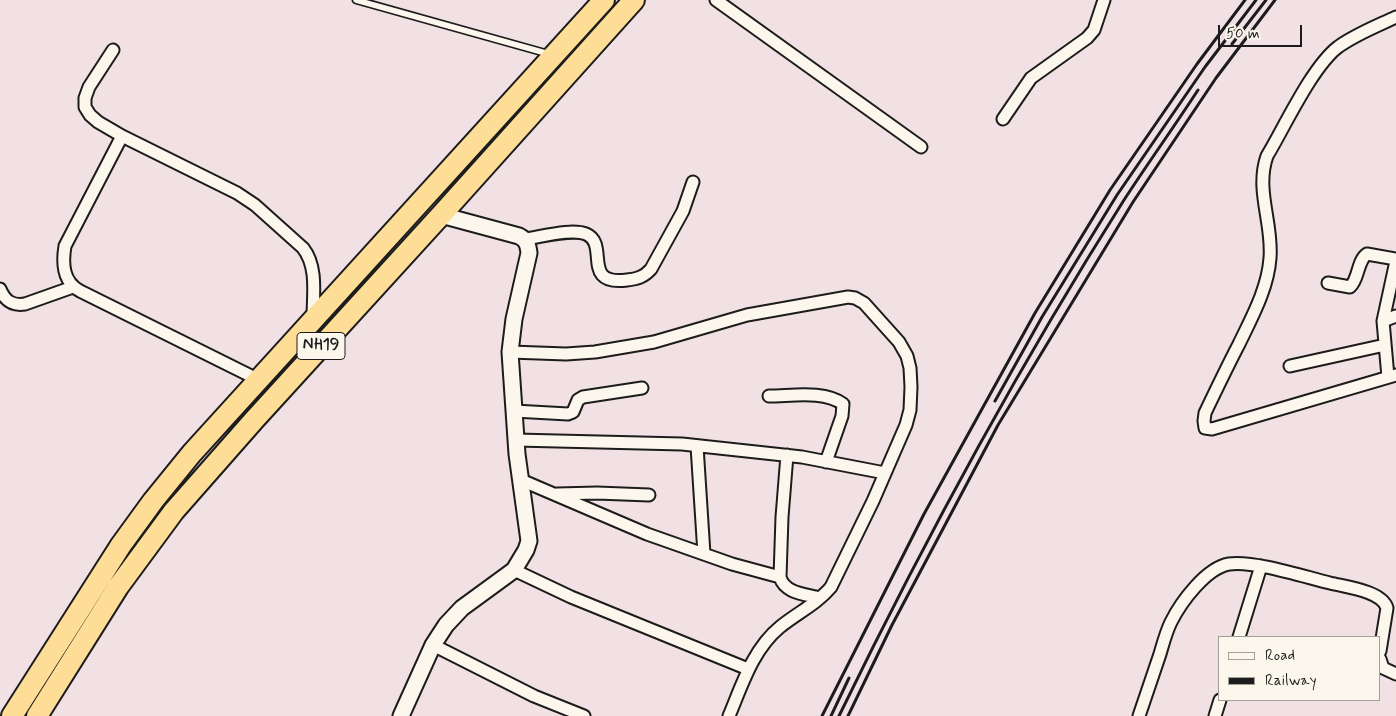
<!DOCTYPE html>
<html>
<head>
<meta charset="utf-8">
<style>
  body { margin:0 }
  #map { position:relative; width:1396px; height:716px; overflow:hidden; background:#f2e1e4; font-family:Mynerve,sans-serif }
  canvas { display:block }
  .legend { position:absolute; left:1218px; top:636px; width:162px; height:65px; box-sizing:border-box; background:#fbf7ec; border:1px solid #a29f99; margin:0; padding:6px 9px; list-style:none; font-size:15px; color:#1c1c1c }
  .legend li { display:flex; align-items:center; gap:10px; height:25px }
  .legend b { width:25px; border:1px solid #a29f99 }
  .scale { position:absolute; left:1218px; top:25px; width:84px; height:22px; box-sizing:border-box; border:2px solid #1c1c1c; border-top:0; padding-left:6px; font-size:15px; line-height:18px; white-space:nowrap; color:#1c1c1c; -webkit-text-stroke:4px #fbf7ec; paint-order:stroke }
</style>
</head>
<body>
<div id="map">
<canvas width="1396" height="716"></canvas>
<ul class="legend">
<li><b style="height:6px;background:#fbf7ec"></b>Road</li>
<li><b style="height:6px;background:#1c1c1c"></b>Railway</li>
</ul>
<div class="scale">50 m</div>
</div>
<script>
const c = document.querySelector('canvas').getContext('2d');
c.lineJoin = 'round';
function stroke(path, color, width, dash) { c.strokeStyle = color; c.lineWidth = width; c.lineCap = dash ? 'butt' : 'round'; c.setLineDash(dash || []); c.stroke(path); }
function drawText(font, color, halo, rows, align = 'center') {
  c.font = font + ' Mynerve,sans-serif'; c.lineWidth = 5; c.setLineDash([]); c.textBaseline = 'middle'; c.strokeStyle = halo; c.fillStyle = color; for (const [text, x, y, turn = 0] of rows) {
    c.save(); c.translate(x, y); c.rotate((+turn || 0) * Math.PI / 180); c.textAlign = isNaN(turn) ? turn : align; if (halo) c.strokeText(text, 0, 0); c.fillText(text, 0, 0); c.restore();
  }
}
const service = new Path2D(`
  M356 0 549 54`);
const minor = new Path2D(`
  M716 0 921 147
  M1396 17C1377 26 1356 34 1338 47 1312 67 1285 126 1267 156 1255 190 1273 223 1270 258 1268 288 1252 317 1239 344 1227 367 1216 390 1205 413L1204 421 1205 428 1212 429 1396 375
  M113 50 89 87 85 98V107L90 115 98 122 122 136 237 193 255 205 303 248C318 267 313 295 313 318
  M1003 119 1031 78 1087 38 1094 30 1104 0
  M122 136 65 246C62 264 63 282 80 291L259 380
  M525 239C541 237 572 228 586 234 610 244 580 286 627 280 637 279 644 277 651 269L683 211 693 182
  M1328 283 1350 287C1359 279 1357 261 1367 254L1396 259
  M0 289C5 301 12 306 25 304L73 287
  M1383 321 1396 316
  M510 352 566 354 595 352 654 342 747 315 848 297 855 298 864 303 899 342 907 356 910 368 911 387 910 410 906 425 873 501 831 587C817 604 797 613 780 627 753 649 742 685 729 716
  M1290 366 1385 345
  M1388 377 1383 321 1396 261
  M769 396C792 396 824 390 843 404L842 416 826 462
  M514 411 568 414 573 412 578 400 583 397 642 388
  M516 440 682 444 802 457 885 473
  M697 446 704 554
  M787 455 782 517 780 577C785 594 806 594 820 598
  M521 480 647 534 732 564 780 577
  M557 494 597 493 649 495
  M514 570 571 597 748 669
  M1239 637 1261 566
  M433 645 534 696 584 716
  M1380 659 1383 668 1396 674
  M1139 716C1146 695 1153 675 1160 654 1163 644 1166 632 1171 622 1181 602 1206 568 1229 564 1253 560 1305 577 1330 583 1346 587 1382 591 1387 608L1380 651
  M1215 716 1220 700`);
const tertiary = new Path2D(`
  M401 716 433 645 446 625 462 608 514 570 526 550 529 541 517 454 510 352 514 319 529 253C528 245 527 240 519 236L441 215`);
const trunk = new Path2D(`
  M12 716 121 545 153 501 192 453 604 0
  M37 716 118 587 174 511 254 420 441 215 634 0`);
stroke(service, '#1c1c1c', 9);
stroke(minor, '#1c1c1c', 15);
stroke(tertiary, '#1c1c1c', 19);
stroke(trunk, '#1c1c1c', 24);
stroke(service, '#fbf7ec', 5.5);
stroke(minor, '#fbf7ec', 11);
stroke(tertiary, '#fbf7ec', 15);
stroke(trunk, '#fedd96', 20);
stroke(new Path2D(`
  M1232 44 1266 0
  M995 401 1042 317 1117 195 1205 67 1256 0
  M822 716 924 514 1035 313 1110 190 1197 64 1245 0
  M831 716 849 678
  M839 716C925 539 1019 366 1124 200 1148 163 1174 127 1198 90
  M848 716 892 625 998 425 1133 202 1216 78 1275 0`), '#1c1c1c', 3);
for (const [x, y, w] of [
  [321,346,48]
]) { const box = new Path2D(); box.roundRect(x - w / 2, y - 13.5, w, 27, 4); c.fillStyle = '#fbf7ec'; c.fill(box); stroke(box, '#1c1c1c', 1); }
drawText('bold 16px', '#1c1c1c', null, [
  ["NH19",321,346]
]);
</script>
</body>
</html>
